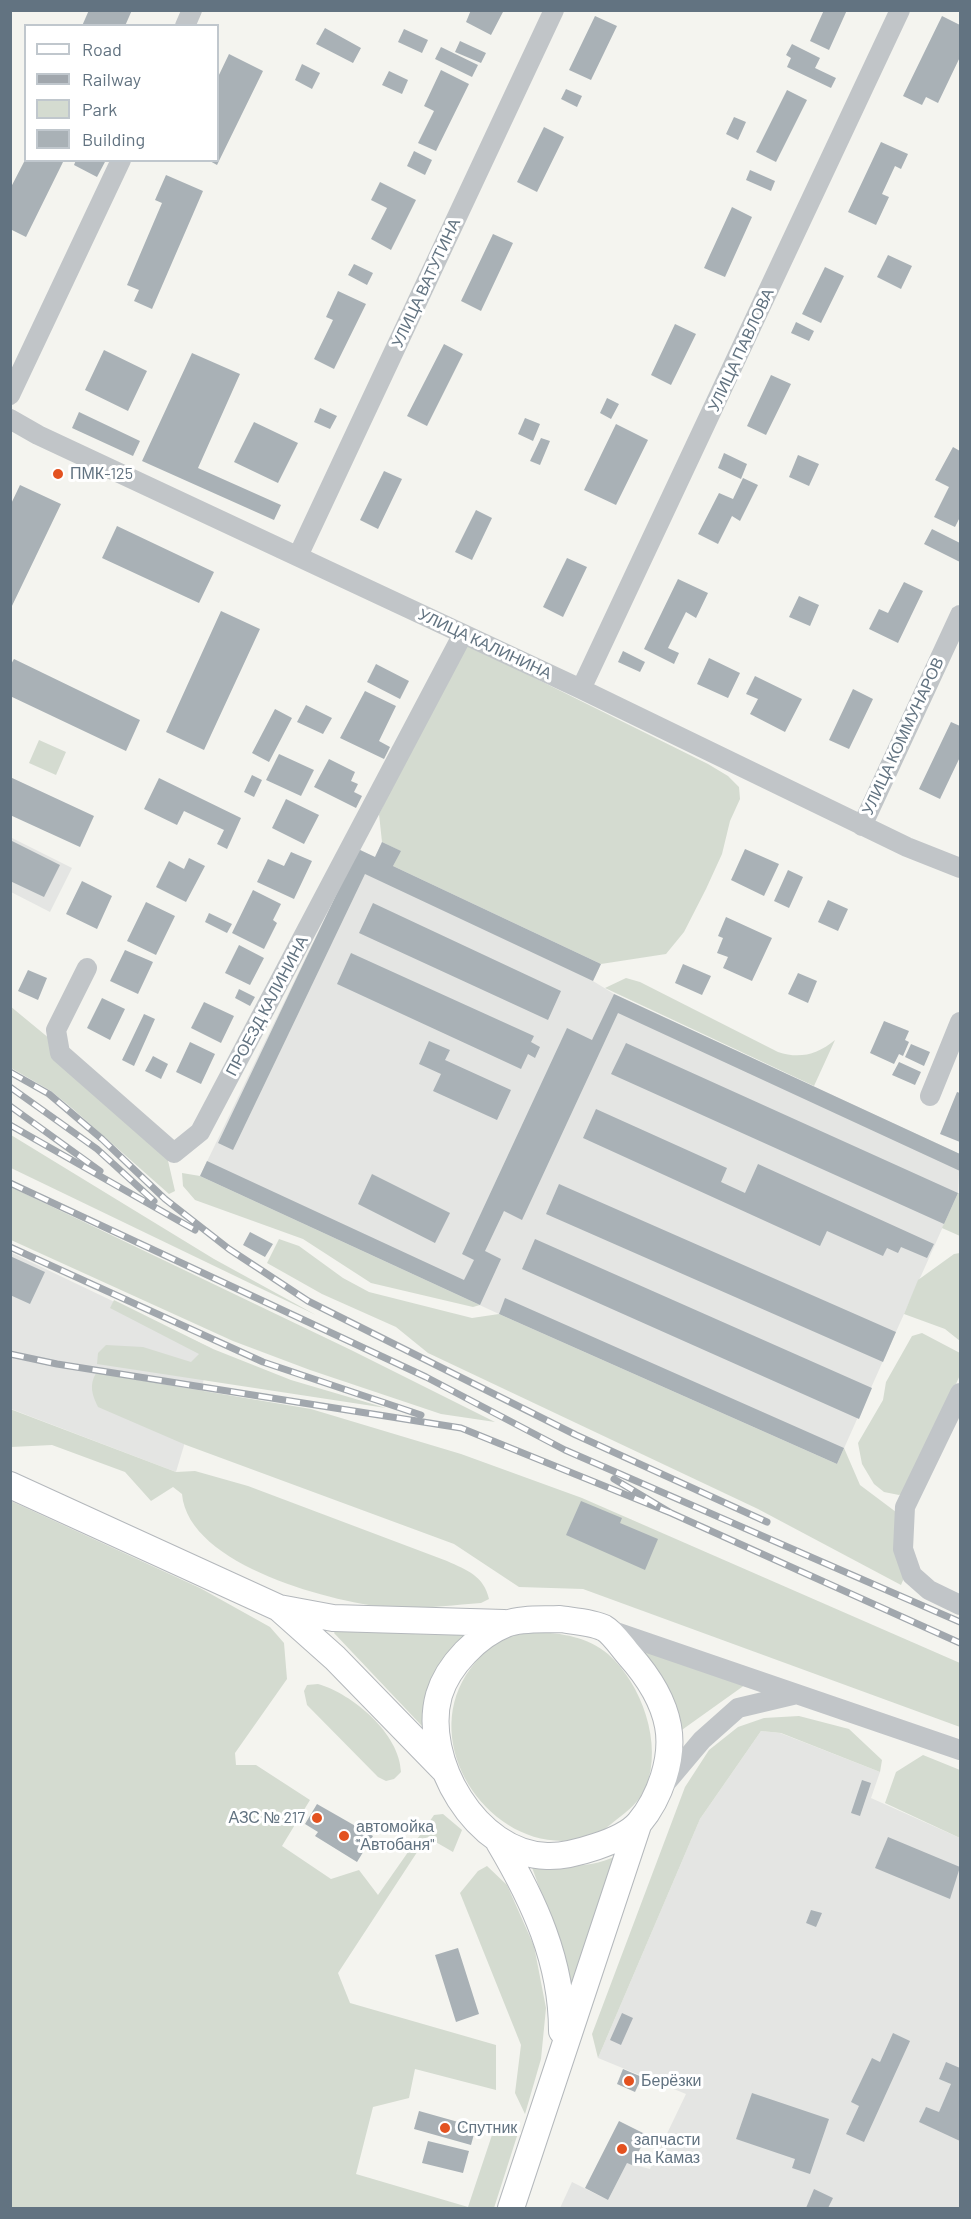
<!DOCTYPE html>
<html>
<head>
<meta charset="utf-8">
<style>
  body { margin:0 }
  #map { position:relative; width:971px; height:2219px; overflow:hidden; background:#f4f4ef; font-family:Barlow,sans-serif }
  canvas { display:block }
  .frame { position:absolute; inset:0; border:12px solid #627381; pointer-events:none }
  .legend { position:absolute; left:24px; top:24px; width:195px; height:138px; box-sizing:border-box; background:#fff; border:2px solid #c0c7cd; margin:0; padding:8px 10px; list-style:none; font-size:18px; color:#627381 }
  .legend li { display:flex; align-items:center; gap:12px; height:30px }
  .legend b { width:30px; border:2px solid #c0c7cd }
</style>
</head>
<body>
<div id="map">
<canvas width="971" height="2219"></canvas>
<div class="frame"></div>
<ul class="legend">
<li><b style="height:8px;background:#fff"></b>Road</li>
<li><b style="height:8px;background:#a1a7ad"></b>Railway</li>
<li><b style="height:16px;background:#d4dbd0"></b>Park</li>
<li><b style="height:16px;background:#a9b1b6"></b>Building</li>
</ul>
</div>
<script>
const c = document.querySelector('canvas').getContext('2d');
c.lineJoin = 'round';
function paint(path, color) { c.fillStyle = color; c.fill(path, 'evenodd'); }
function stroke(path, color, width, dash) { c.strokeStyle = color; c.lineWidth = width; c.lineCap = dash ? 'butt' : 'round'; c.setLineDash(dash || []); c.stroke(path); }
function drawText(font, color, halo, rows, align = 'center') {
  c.font = font + ' Barlow,sans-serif'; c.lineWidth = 6; c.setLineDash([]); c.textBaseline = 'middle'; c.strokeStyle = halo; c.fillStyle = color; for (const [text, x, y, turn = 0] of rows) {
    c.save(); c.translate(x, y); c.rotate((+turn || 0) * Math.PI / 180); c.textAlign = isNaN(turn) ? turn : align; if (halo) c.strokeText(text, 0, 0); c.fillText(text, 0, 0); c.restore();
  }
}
paint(new Path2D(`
  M10 837 72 868 50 912 11 892Z
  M382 842 401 851 393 867 601 964 593 981 614 994 960 1154 958 1193 837 1464 499 1314 200 1176 358 849 375 857Z
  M10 1252 213 1349 176 1472 11 1409Z
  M761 1731 780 1733 880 1772 871 1798 960 1838V2208H560L572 2182 608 2200 627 2163 650 2169 686 2094 598 2058 700 1819Z`), '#e4e5e3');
paint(new Path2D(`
  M464 643 708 764 728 776 739 787 740 799 730 821 722 854 706 889 684 932 666 954 601 964 393 866 400 851 382 842 379 814Z
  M39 740 66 752 56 775 29 763Z
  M626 978 640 982 778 1052C799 1059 817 1055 835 1040L814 1086 605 988Z
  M10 1006 67 1053 166 1152 175 1191 169 1194 73 1109 51 1091 11 1068Z
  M11 1135 214 1259 316 1315 11 1168Z
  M182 1173 200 1176 480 1305 473 1307 371 1283 303 1239 195 1200 183 1186Z
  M11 1187 351 1350 495 1422 441 1414 310 1370 233 1341 11 1240Z
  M958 1193H960V1236L942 1228Z
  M279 1239 299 1246 343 1278 369 1292 472 1318 499 1314 837 1464 844 1448 860 1485 900 1515 904 1578 901 1585 758 1509 428 1353 396 1327 322 1294 267 1263Z
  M960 1253V1341L945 1329 904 1314 918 1280 954 1254Z
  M114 1300 213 1349 291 1380 386 1408 97 1364 98 1353 106 1345 143 1347 191 1362 199 1354 110 1308Z
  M922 1333 960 1353V1375L908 1491 899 1495 884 1492 874 1484 862 1464 858 1443 883 1400 886 1382 912 1336Z
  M96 1373 311 1409 461 1454 582 1498 960 1663V1727L583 1589 519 1587 454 1544 186 1445 98 1407C92 1395 89 1385 96 1373Z
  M10 1409 176 1472 195 1471 248 1486 447 1561C467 1570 484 1576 489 1599L481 1603C453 1605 423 1609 395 1608 336 1604 188 1566 182 1494L173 1487 151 1501 125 1472 52 1445 11 1447Z
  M11 1501 200 1588 270 1627 284 1643 287 1679 235 1753 236 1765H256L310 1800 282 1846 331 1879 359 1870 378 1895 434 1815 443 1814 462 1830 453 1852 427 1837 338 1973 350 2003 496 2045V2090L415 2069 409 2098 373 2107 356 2174 468 2207 494 2129 503 2126 518 2133 494 2208H11Z
  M337 1628 412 1634 466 1635C437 1663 428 1687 422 1726L334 1633Z
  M536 1632C561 1633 588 1637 608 1654 642 1684 663 1744 646 1787 641 1800 627 1812 616 1820 609 1826 599 1834 589 1837 500 1863 417 1753 466 1675 476 1660 488 1645 505 1638 514 1634 526 1634 536 1632Z
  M634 1641 749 1682 679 1732Z
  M318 1684C353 1694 400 1734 401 1772L394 1779 386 1781 378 1777 307 1705 304 1691 307 1685Z
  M799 1716 849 1729 882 1760 880 1772 781 1733 761 1731 700 1819 598 2058 592 2034 685 1787 709 1750 738 1727 764 1718Z
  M923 1755 960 1770V1838L885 1803 896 1772Z
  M625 1851 573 2002 560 1944 530 1862C564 1867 595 1870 625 1851Z
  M487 1866 507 1885 534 1946 546 2008 541 2059 525 2114 515 2093 521 2045 460 1893 478 1871Z`), '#d4dbd0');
paint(new Path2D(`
  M89 10H132L125 26H82Z
  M471 10H504L491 35 466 22Z
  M824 10H847L829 50 810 41Z
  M595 16 617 26 591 80 569 70Z
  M942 16 960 25V57L938 103 926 97 922 105 903 96Z
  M325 28 361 48 353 63 316 44Z
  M404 29 428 40 422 53 398 42Z
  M460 41 486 53 481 63 455 52Z
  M792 44 820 58 815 68 836 78 831 88 787 67 791 58 786 55Z
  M441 47 478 65 472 77 435 59Z
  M229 54 263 71 217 165 208 160H218V77Z
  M302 64 320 73 312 89 295 80Z
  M441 70 469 84 436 151 418 143 434 111 424 106Z
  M389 71 408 80 402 94 382 85Z
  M566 89 582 96 577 107 561 99Z
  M787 90 807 100 776 162 756 152Z
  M734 117 746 122 738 140 726 134Z
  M544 127 564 137 537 192 517 182Z
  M881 142 908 154 901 169 895 166 882 194 889 197 876 225 848 212Z
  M414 151 432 160 425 175 407 166Z
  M25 160H64L26 237 10 229V189Z
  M76 160H106L97 177 74 165Z
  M750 170 775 181 771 191 746 180Z
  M166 175 203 191 152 309 134 301 139 290 127 285 162 203 155 200Z
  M380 182 416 200 391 250 371 239 387 208 371 200Z
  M732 207 752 217 725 277 704 268Z
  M493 234 513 243 481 311 461 301Z
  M888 255 912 266 901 289 877 277Z
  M354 264 373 273 367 285 348 275Z
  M825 267 844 276 821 323 802 314Z
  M338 291 366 304 334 369 314 359 333 320 326 317Z
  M796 322 814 331 809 341 791 333Z
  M675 324 696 334 671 385 651 375Z
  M444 344 463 354 427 426 407 416Z
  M104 350 147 371 128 411 85 390Z
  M192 353 240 374 198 468 281 505 274 520 142 461Z
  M771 375 791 384 766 435 747 426Z
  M607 398 619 404 611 419 600 413Z
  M320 408 337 416 330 429 314 422Z
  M79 412 140 441 133 456 72 428Z
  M525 418 540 424 533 441 518 434Z
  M254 422 298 443 278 483 234 462Z
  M616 424 648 440 616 505 584 490Z
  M541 438 550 441 540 465 530 461Z
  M953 447 960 451V517L955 527 934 517 949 487 935 480Z
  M724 453 747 464 741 479 718 468Z
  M798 455 819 464 809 486 789 477Z
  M384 471 402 479 378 529 360 520Z
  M743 478 758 485 740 521 732 516 718 544 698 534 719 493 733 499Z
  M20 485 61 504 10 610V506Z
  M476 510 492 518 472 560 455 552Z
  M117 526 214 572 199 603 102 558Z
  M932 529 960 543V562L924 544Z
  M567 558 587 567 563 617 543 607Z
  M678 579 708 593 696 618 686 612 668 648 679 653 674 664 644 649Z
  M904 582 923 591 898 643 869 629 879 609 888 613Z
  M799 596 819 605 810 626 789 617Z
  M221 611 260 629 204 750 166 732Z
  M623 651 645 662 640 672 618 662Z
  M709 658 740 673 728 698 697 684Z
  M14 659 140 720 126 751 10 696V666Z
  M376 664 409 681 400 699 367 682Z
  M755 676 802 699 785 732 750 714 758 699 746 694Z
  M853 689 873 699 849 749 829 740Z
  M365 691 396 706 379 741 390 747 384 759 340 738Z
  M306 705 332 718 323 734 297 722Z
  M275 709 292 718 269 762 252 753Z
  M951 722 960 726V757L940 799 919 789Z
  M279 754 314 770 301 796 266 780Z
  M329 759 355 772 351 781 358 784 354 792 362 796 356 808 314 787Z
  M252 775 262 780 254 797 244 792Z
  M10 777 94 816 80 847 10 815Z
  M159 778 241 818 227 849 217 844 224 830 184 811 177 825 144 809Z
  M286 799 319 815 304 844 272 828Z
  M10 840 60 865 44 897 10 881Z
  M382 842 401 851 393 866 601 964 593 981 365 874 233 1150 218 1143 358 849 375 857Z
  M745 849 779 864 764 896 731 880Z
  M291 852 312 861 294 899 257 882 268 859 284 866Z
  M189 858 205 866 186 902 156 887 169 861 184 869Z
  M788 870 803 877 789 908 774 901Z
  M82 881 112 896 97 929 66 914Z
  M253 890 281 904 273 920 277 923 264 949 232 933Z
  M828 900 848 909 838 931 818 922Z
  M146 902 175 916 156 955 127 941Z
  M373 903 561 991 548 1020 359 933Z
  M209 913 232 924 227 933 205 922Z
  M726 917 772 938 752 981 723 968 728 957 717 953 723 938 718 936Z
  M239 945 264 958 250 985 225 973Z
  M125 950 153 962 138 994 110 981Z
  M351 953 534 1036 531 1042 540 1047 535 1058 528 1054 521 1069 337 984Z
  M683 964 711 976 702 995 675 983Z
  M28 970 47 978 38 1000 18 991Z
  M798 973 817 981 808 1003 788 994Z
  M239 989 255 997 250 1006 235 998Z
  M614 994 960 1154V1171L618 1013 522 1220 504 1211 485 1251 501 1259 480 1305 200 1176 207 1161 464 1280 474 1260 462 1254 567 1028 592 1040Z
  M102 998 125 1009 110 1040 87 1028Z
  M204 1002 234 1016 221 1043 191 1028Z
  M144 1014 155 1019 134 1066 122 1060Z
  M884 1021 909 1031 905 1040 909 1042 903 1056 899 1054 894 1064 870 1053Z
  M429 1041 450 1050 445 1060 511 1090 497 1120 433 1091 441 1074 419 1064Z
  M190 1042 215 1054 201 1084 176 1072Z
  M626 1043 958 1193 944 1224 611 1074Z
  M911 1044 930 1052 924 1066 905 1057Z
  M153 1056 168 1064 161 1079 145 1071Z
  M899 1062 921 1072 915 1085 892 1075Z
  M957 1092 960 1093V1142L940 1134Z
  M596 1109 727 1168 721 1182 745 1193 758 1164 934 1244 927 1258 901 1247 898 1253 887 1248 883 1256 827 1231 820 1246 583 1138Z
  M372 1174 450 1213 435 1243 358 1204Z
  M559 1184 896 1332 883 1362 546 1214Z
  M250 1232 273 1244 265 1257 243 1245Z
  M535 1239 872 1388 859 1419 522 1269Z
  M10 1256 45 1272 30 1304 10 1295Z
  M505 1298 844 1448 837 1464 499 1314Z
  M581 1501 622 1518 620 1523 658 1539 645 1570 566 1535Z
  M862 1780 871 1783 860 1816 851 1813Z
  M317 1804 373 1836 357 1862 315 1836 318 1832 305 1824Z
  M888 1837 960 1867 950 1899 875 1868Z
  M811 1910 822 1913 816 1927 806 1923Z
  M458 1948 479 2014 456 2022 435 1955Z
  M622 2013 633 2018 621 2045 610 2040Z
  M893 2033 910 2041 864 2142 846 2134 859 2106 851 2102 872 2058 880 2062Z
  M946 2062 960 2068V2141L919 2122 926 2107 939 2112 951 2084 939 2079Z
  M623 2069 642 2077 635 2092 617 2084Z
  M752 2093 829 2119 810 2174 792 2168 795 2159 736 2139Z
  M419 2111 476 2127 471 2145 414 2129Z
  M619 2121 647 2135 632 2165 627 2163 608 2200 585 2188Z
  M428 2141 469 2151 463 2173 422 2163Z
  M814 2189 833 2198 828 2208H806Z`), '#a9b1b6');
const major = new Path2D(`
  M10 1485 279 1608 333 1618 504 1623
  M280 1609 335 1658 446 1772
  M560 1619C573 1621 592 1622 604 1628 613 1633 622 1647 629 1655 646 1674 663 1699 668 1726 674 1758 660 1798 639 1823 624 1841 570 1857 547 1856 476 1854 421 1759 439 1695 448 1665 478 1635 506 1624 521 1618 543 1620 560 1619Z
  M499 1842C534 1901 562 1961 562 2031
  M511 2208 638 1825`);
stroke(major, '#b4b8bc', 28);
stroke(new Path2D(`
  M185 26 192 10
  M10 395 121 160
  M10 419 38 435 581 689 907 847 960 868
  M298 556 554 10
  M581 689 900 10
  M862 826 960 615
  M87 968 56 1030 60 1053 174 1153 200 1132 463 634
  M930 1096 960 1022
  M960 1393 905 1507 903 1549 912 1575 929 1590 960 1605
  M607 1629 960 1750
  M664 1785 702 1740 738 1708 797 1694`), '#c1c5c8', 20);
stroke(major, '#fff', 26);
const rail = new Path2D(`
  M10 1072 49 1094 102 1139 165 1199 229 1249 308 1301 576 1435 767 1522
  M10 1087 97 1149 154 1201
  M10 1106 100 1171
  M10 1125 195 1230
  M10 1183 426 1377 565 1450 960 1622
  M10 1247 263 1362 421 1415
  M10 1354 57 1364 461 1428 671 1513 614 1479
  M671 1513 960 1643`);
stroke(rail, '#a1a7ad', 7);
stroke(rail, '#fff', 4.5, [14]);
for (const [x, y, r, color] of [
  [58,474,6,"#e35220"],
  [317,1818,6,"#e35220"],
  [344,1836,6,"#e35220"],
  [629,2081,6,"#e35220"],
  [445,2128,6,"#e35220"],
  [622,2149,6,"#e35220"]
]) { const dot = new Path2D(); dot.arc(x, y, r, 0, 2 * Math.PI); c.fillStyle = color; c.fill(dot); stroke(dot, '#fff', 2); }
drawText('16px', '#627381', '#fff', [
  ["УЛИЦА ВАТУТИНА",426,283,-65],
  ["УЛИЦА ПАВЛОВА",741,350,-65],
  ["УЛИЦА КАЛИНИНА",485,644,25],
  ["УЛИЦА КОММУНАРОВ",903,736,-65],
  ["ПРОЕЗД КАЛИНИНА",267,1006,-62]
]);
drawText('16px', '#627381', '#fff', [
  ["ПМК-125",70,474],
  ["АЗС № 217",305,1818,"right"],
  ["автомойка",356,1827],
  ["\"Автобаня\"",356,1845],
  ["Берёзки",641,2081],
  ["Спутник",457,2128],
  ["запчасти",634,2140],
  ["на Камаз",634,2158]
], 'left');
</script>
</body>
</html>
